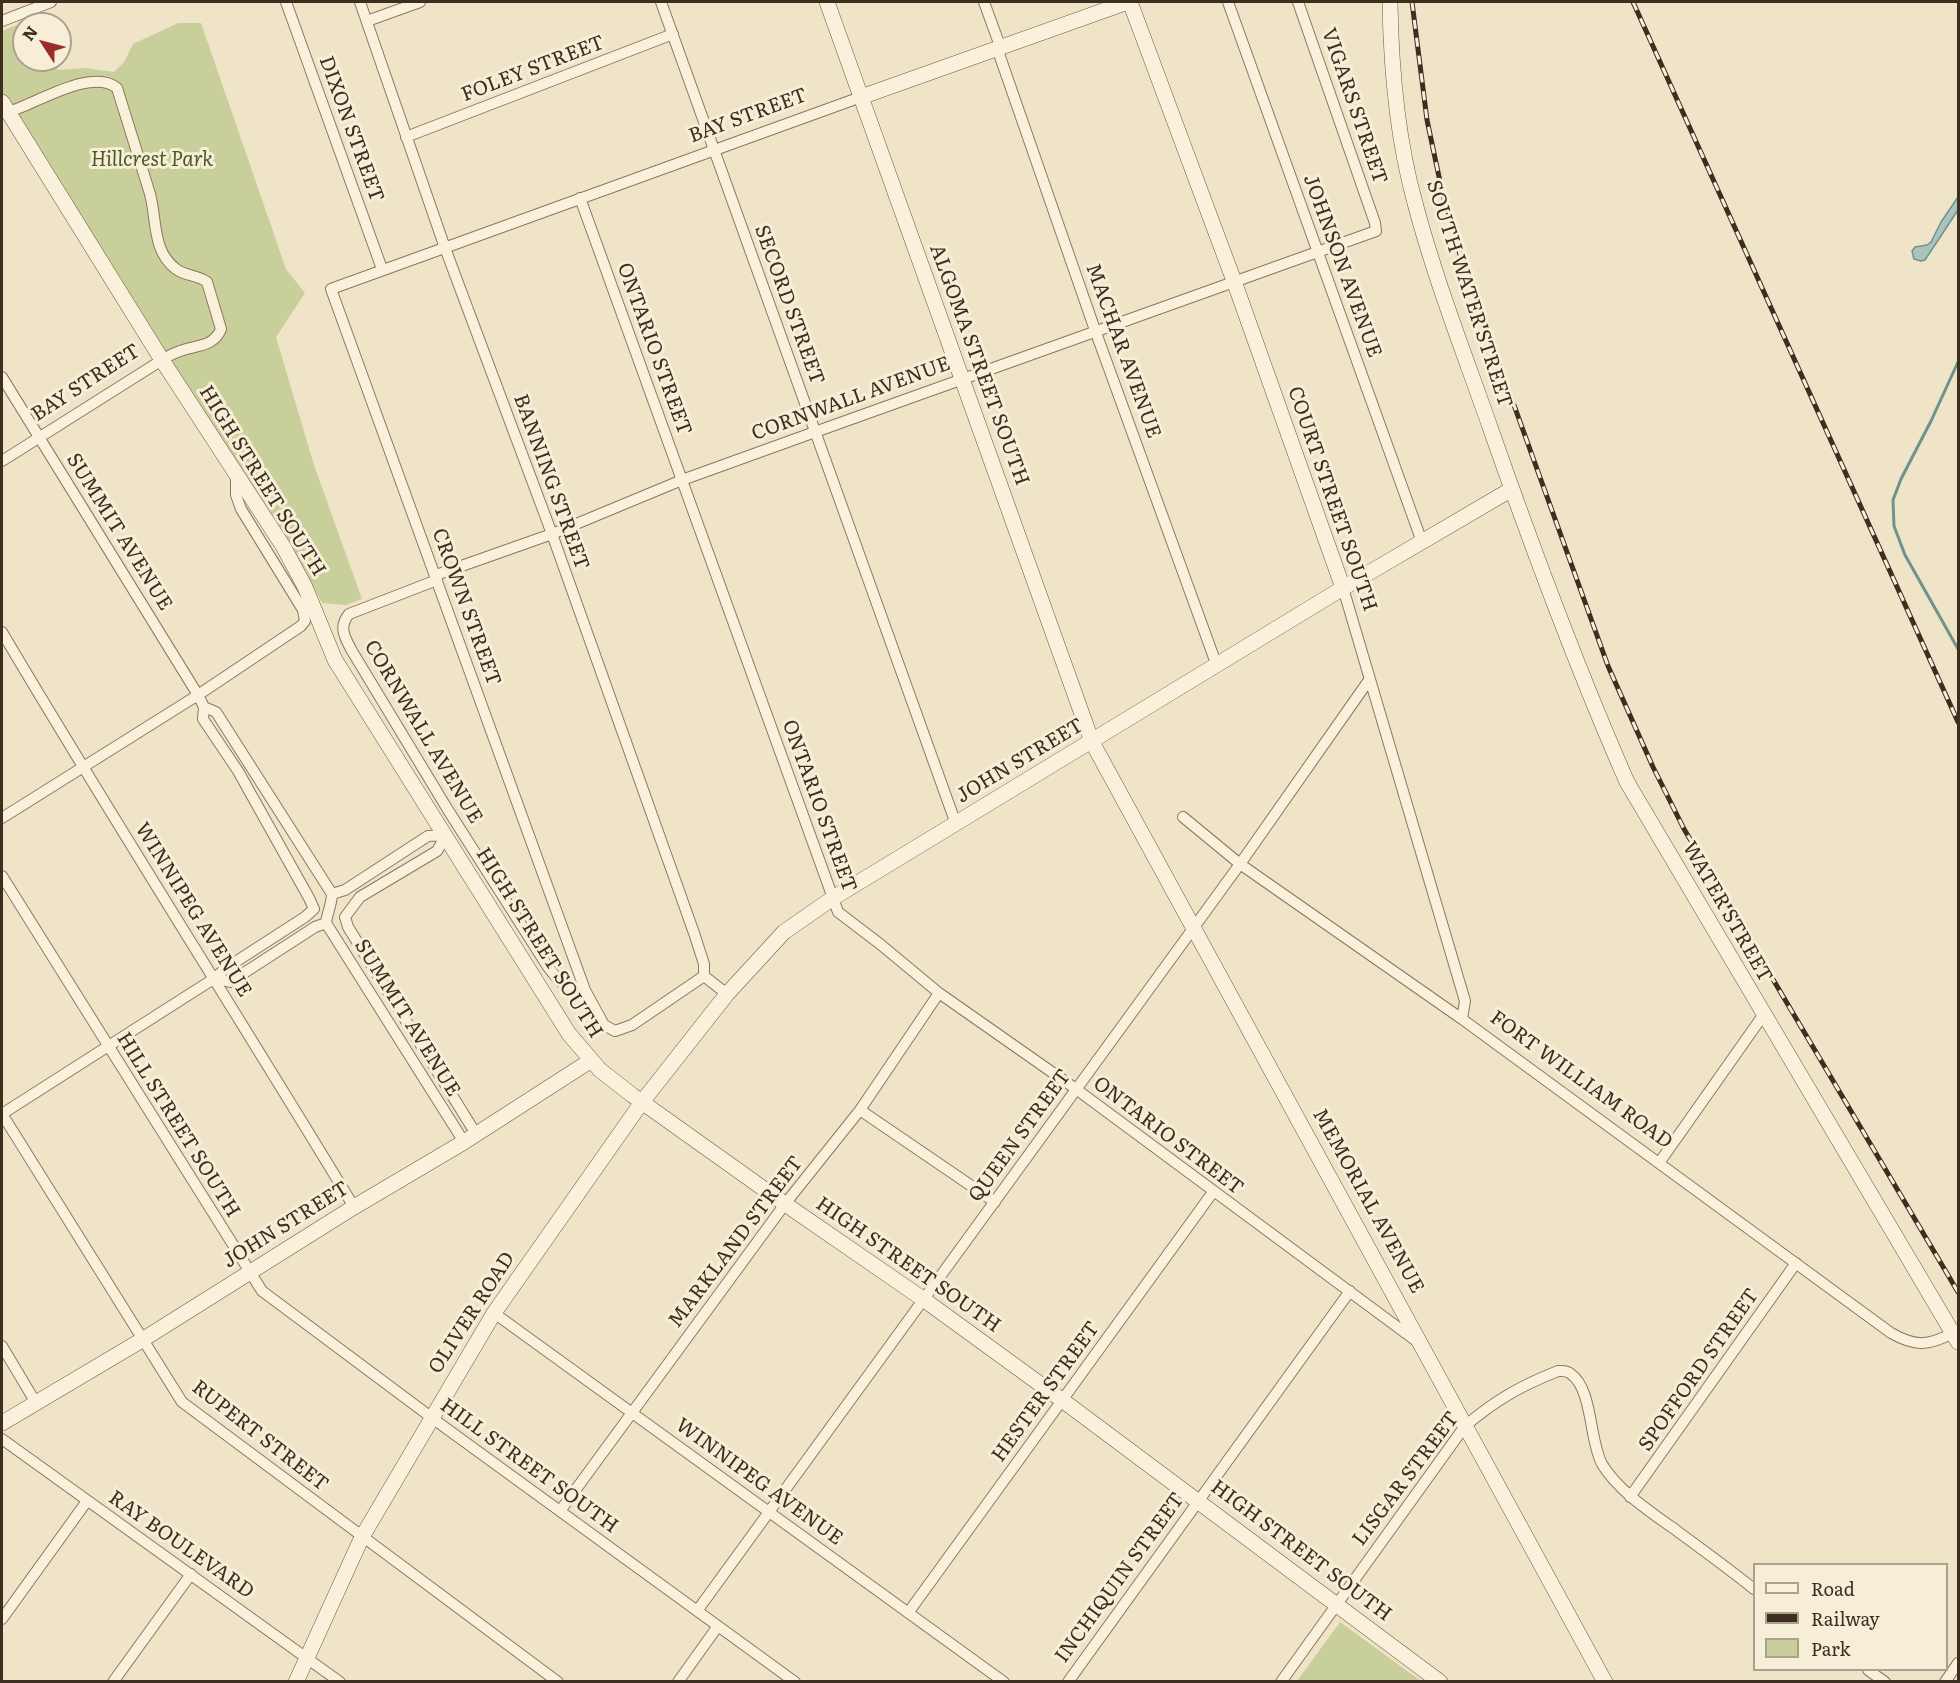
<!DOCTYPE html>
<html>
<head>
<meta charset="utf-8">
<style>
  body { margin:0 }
  #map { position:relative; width:1960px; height:1683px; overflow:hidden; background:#f0e4c8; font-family:Literata,serif }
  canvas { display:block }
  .frame { position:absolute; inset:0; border:3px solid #3d2e20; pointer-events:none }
  .legend { position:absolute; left:1753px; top:1563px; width:195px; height:108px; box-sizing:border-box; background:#f7eed8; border:2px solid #ada18e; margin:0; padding:8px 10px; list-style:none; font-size:18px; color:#3d2e20 }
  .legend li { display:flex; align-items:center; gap:12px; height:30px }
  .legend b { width:30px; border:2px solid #ada18e }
  .north { position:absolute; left:12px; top:12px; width:60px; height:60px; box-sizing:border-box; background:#f7eed8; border:2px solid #ada18e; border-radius:50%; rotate:306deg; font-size:16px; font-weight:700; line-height:24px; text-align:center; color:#3d2e20 }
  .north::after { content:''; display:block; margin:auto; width:21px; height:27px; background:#9e2a2b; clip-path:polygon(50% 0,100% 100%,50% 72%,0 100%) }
</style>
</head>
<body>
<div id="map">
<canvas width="1960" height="1683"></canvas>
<div class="frame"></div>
<ul class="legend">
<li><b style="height:8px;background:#faf1dc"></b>Road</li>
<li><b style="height:8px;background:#3d2e20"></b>Railway</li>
<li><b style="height:16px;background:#c9cf9b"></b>Park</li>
</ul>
<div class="north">N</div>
</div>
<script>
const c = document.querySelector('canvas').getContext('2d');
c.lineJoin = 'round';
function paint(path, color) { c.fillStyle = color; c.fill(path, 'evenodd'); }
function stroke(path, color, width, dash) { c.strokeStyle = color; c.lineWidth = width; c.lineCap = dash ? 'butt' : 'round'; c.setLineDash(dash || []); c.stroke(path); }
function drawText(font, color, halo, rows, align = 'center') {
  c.font = font + ' Literata,serif'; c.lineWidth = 6; c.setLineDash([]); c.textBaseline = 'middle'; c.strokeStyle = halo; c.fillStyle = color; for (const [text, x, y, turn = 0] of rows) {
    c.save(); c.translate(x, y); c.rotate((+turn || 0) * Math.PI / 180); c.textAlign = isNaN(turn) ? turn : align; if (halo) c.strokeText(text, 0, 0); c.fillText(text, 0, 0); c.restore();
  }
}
paint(new Path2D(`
  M35 18 37 24H24V60H52L57 70 85 68 114 72 124 62 133 44 178 23H201L286 269 305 293 276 337 314 465 362 599 346 605 322 603 281 528 159 343 4 97 2 93V31Z
  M1340 1622 1421 1681H1297Z`), '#c9cf9b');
const water = new Path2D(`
  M1958 197V210L1925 260 1921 261 1914 259 1912 251 1915 247 1927 245 1931 242 1941 222Z`);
paint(water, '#a9c4bc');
stroke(water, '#6f938a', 1.5);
stroke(new Path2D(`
  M1958 362 1931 421 1901 479 1893 500 1894 526 1905 555 1958 649`), '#6f938a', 3);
const street = new Path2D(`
  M286 2 382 269
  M360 2 445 248 552 534 694 933 704 964V976
  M661 2 956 824
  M984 2 1000 46
  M1228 2 1422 542
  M2 21 51 2
  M367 21 420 2
  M997 48 1095 330 1217 666
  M406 137 673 34
  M580 198 838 912 880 944 939 993 1076 1089 1415 1340
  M2 377 198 695 204 707 203 719 238 771 309 898 314 909 305 917 226 968 215 978 2 1114
  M2 461 162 360C168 356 174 353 180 351 196 345 214 347 221 329L207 282C198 275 185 276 176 269 152 251 157 220 150 194L117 88C92 67 36 104 8 112
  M436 575 552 534 682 480 815 432 1376 231 1375 223 1298 2
  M437 580 349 614C338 627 345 638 352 651L448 810 548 967C561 984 564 988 585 990
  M1343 588 1465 1001 1462 1019
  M2 632C116 825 238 1015 354 1207
  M204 707 216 712 332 894
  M1183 817 1240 864 1462 1019 1891 1333C1916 1347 1928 1346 1953 1333
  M2 818 198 695 301 626 305 621 303 610 241 509 236 495V475
  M446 835 437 851 360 897 345 917 348 927 476 1134
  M2 876 262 1291 443 1426 795 1682
  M332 894 345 890 428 836 446 835
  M326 923C327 913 332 904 332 894
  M704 976 632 1025 615 1031 604 1025 585 990 331 289 861 97
  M704 976 727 994
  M215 978 230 982 315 927 326 923 464 1142
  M860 1110 995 1202
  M2 1114 182 1402 558 1682
  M1659 1163 1764 1014
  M494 1313 1004 1682
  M2 1346 36 1403
  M2 1439 340 1682
  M1630 1497 1796 1263
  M560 1511 785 1204 860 1110 939 993
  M697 1611 1240 864 1369 680
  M908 1613 1213 1192
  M2 1619 87 1501
  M1868 1670 1885 1682
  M113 1682 191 1574
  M678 1682 718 1626
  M1068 1682 1350 1291
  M1281 1682 1465 1426C1496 1400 1520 1386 1558 1371 1562 1371 1567 1370 1571 1374 1593 1390 1589 1440 1602 1464 1618 1491 1652 1513 1677 1531 1703 1550 1729 1569 1754 1589
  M1945 1682 1958 1663`);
const secondary = new Path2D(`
  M827 2 1092 742 1605 1682
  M1130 2 1234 281 1343 588
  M1390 2C1391 69 1397 138 1415 203 1435 279 1464 353 1490 427 1532 547 1576 666 1627 782L1958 1342
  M861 97 1128 2
  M2 102 162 360 283 546 305 587 335 660 569 1034 600 1070 632 1095 785 1204 923 1299 1062 1400 1440 1682
  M2 1423 142 1340 354 1207 464 1142 590 1061
  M296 1682 362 1537 494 1313 642 1102 727 994 784 932 833 898 1343 588 1512 489`);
stroke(street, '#8d765c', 12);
stroke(secondary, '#6f573f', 16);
stroke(street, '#faf1dc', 10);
stroke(secondary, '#faf1dc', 15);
const rail = new Path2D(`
  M1412 2 1427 120 1442 191 1461 258 1608 666 1653 767 1684 829 1958 1292
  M1633 2 1958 722`);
stroke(rail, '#3d2e20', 5);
stroke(rail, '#f7eed8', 3, [9]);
drawText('20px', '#3d2e20', '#f7eed8', [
  ["FOLEY STREET",533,69,-21],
  ["VIGARS STREET",1354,106,71],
  ["BAY STREET",748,116,-20],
  ["DIXON STREET",351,129,70],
  ["JOHNSON AVENUE",1342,266,70],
  ["SOUTH WATER STREET",1469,294,72],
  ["SECORD STREET",789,305,70],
  ["ONTARIO STREET",654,349,70],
  ["MACHAR AVENUE",1123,351,70],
  ["ALGOMA STREET SOUTH",979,365,70],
  ["BAY STREET",86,383,-33],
  ["CORNWALL AVENUE",851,399,-20],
  ["HIGH STREET SOUTH",262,481,58],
  ["BANNING STREET",551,482,70],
  ["COURT STREET SOUTH",1332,499,71],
  ["SUMMIT AVENUE",119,532,58],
  ["CROWN STREET",466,607,70],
  ["CORNWALL AVENUE",423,732,59],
  ["JOHN STREET",1020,761,-31],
  ["ONTARIO STREET",819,806,70],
  ["WINNIPEG AVENUE",193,910,58],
  ["WATER STREET",1727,912,60],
  ["HIGH STREET SOUTH",539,943,58],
  ["SUMMIT AVENUE",407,1018,58],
  ["FORT WILLIAM ROAD",1581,1080,36],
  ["HILL STREET SOUTH",178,1125,58],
  ["QUEEN STREET",1020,1136,-54],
  ["ONTARIO STREET",1168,1136,37],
  ["MEMORIAL AVENUE",1368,1201,61],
  ["JOHN STREET",286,1225,-32],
  ["MARKLAND STREET",736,1242,-53],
  ["HIGH STREET SOUTH",908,1265,35],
  ["OLIVER ROAD",472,1313,-57],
  ["SPOFFORD STREET",1699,1370,-55],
  ["HESTER STREET",1046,1392,-54],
  ["RUPERT STREET",260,1436,38],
  ["HILL STREET SOUTH",529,1466,36],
  ["LISGAR STREET",1406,1479,-53],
  ["WINNIPEG AVENUE",759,1482,36],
  ["RAY BOULEVARD",181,1545,35],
  ["HIGH STREET SOUTH",1301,1551,37],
  ["INCHIQUIN STREET",1120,1578,-54]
]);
drawText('italic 20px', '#4d5a26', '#f7eed8', [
  ["Hillcrest Park",152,160]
]);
</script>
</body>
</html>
